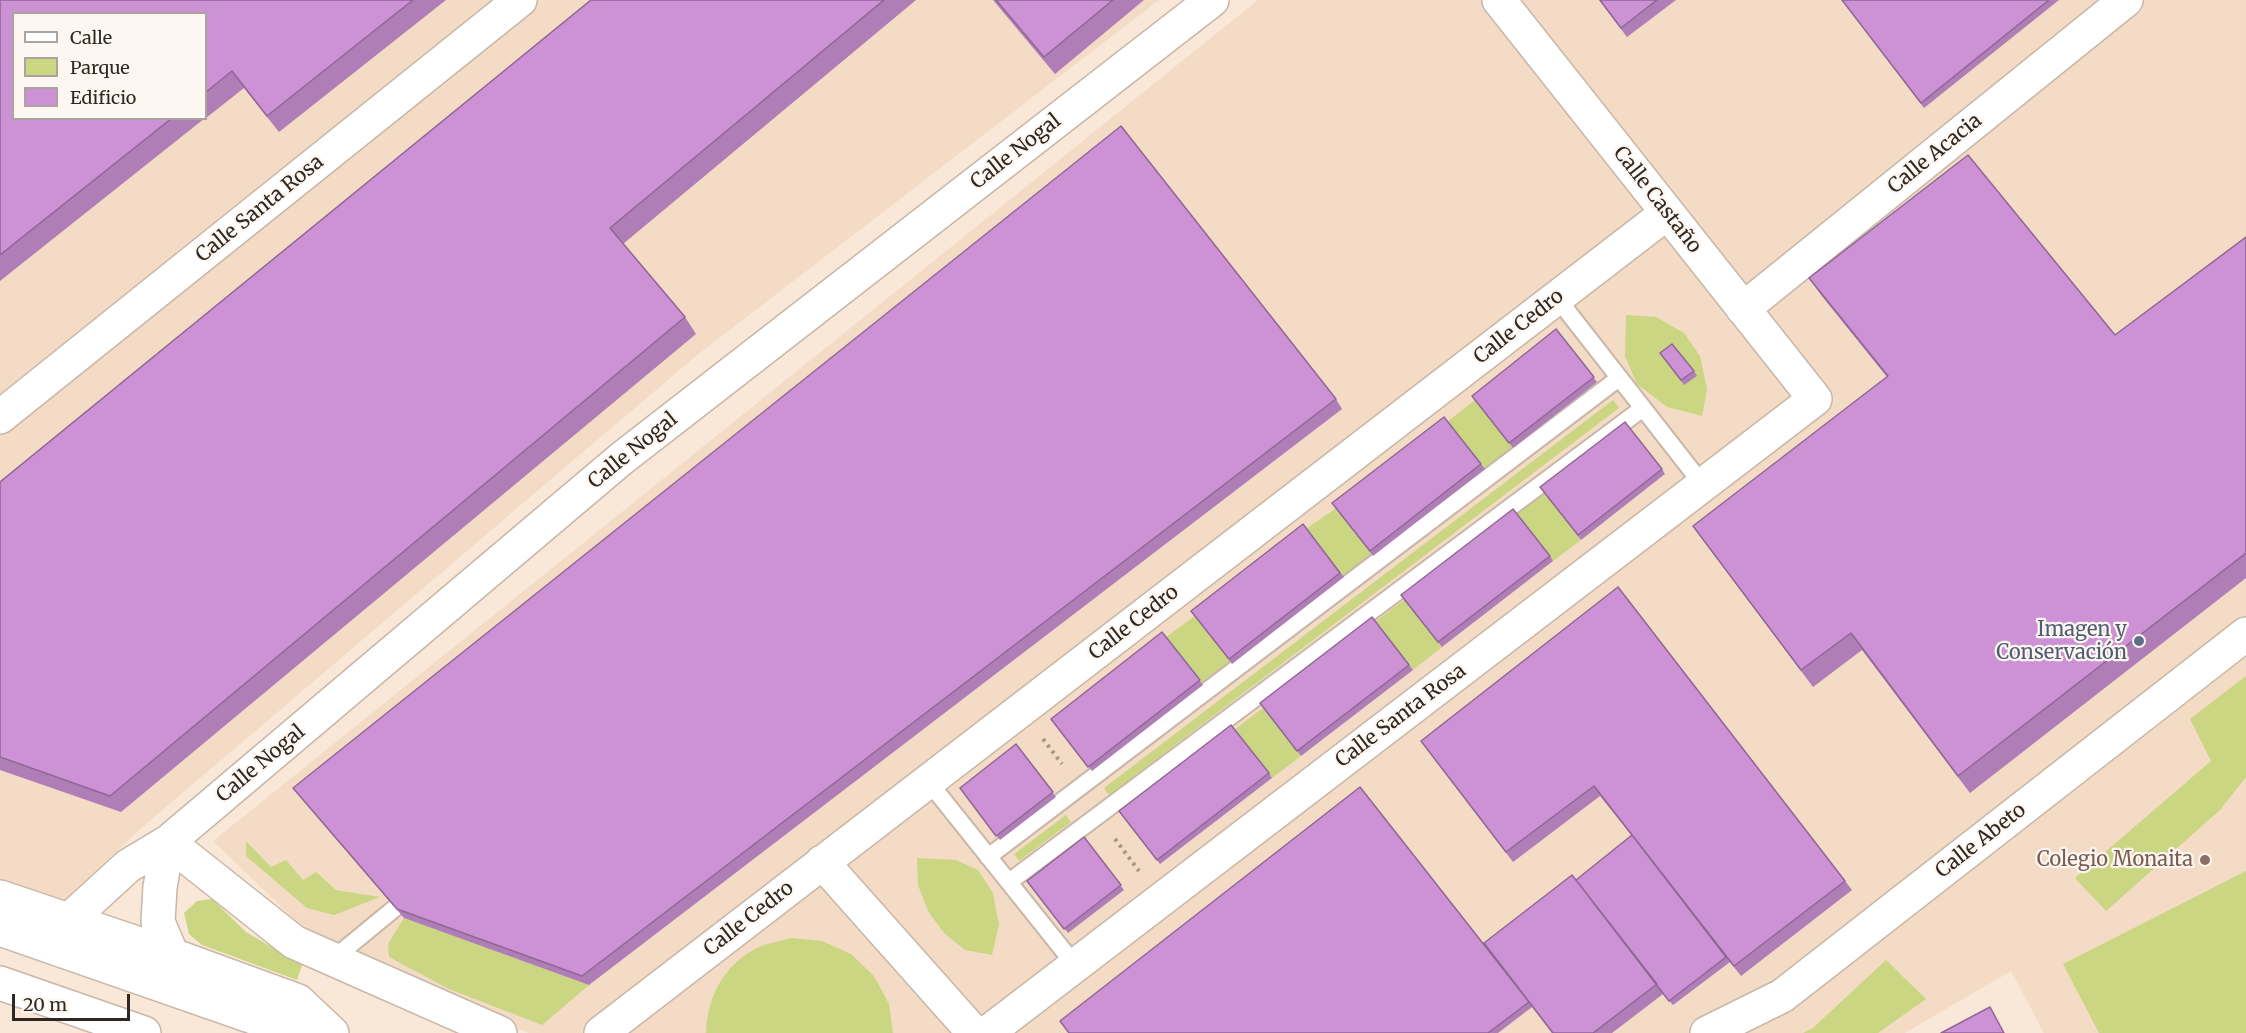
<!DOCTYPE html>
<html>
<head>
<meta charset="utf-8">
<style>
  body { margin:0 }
  #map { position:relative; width:2246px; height:1033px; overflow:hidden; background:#f9e7d7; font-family:Merriweather,serif }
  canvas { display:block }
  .legend { position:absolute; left:12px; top:12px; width:195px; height:108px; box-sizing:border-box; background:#fef6f0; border:2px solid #aba49e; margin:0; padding:8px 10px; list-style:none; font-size:18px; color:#2f2822 }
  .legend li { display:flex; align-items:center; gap:12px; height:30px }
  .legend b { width:30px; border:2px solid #aba49e }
  .scale { position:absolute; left:12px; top:994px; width:118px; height:27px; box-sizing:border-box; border:3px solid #2f2822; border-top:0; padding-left:8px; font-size:18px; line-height:21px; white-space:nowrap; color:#2f2822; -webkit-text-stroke:4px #fef6f0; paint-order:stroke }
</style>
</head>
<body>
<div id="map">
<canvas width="2246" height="1033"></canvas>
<ul class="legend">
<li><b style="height:8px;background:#fff"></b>Calle</li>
<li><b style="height:16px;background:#cad681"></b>Parque</li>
<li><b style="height:16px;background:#cd92d5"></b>Edificio</li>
</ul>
<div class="scale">20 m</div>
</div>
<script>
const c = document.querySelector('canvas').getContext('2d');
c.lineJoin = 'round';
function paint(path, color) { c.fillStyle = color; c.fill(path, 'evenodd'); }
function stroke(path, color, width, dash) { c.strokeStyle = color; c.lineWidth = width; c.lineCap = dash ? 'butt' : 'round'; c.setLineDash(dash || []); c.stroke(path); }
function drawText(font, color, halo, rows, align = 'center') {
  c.font = font + ' Merriweather,serif'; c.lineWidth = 4.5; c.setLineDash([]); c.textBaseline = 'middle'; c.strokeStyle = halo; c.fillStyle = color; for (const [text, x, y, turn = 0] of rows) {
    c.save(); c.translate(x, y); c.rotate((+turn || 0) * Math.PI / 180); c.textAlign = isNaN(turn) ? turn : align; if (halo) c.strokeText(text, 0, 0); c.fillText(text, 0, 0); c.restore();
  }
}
paint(new Path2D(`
  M0 0H1159L697 355 139 830 64 901 0 880ZM14 14H206V118H14Z
  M1258 0H2246V1033H2044L2011 971 1905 1033H529L382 974 296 921 213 841Z`), '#f3dbc5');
paint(new Path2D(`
  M1626 315 1656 317 1684 333 1700 356 1707 389 1702 416 1667 407 1637 384 1625 356Z
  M1475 400 1513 448 1485 469 1447 422Z
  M1613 400 1619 408 1109 795 1104 788Z
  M1544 492 1581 540 1553 561 1516 513Z
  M1336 508 1373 556 1344 577 1306 529Z
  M1404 600 1442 647 1413 670 1375 622Z
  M1195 616 1232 664 1203 685 1166 637Z
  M2246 676V777L2220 810 2106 911 2075 878 2211 761 2190 719Z
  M1263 708 1301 756 1272 778 1234 730Z
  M1066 815 1071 822 1019 861 1014 854Z
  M246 841 271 867 286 860 303 880 316 872 336 890 380 897 334 915 307 908 246 856Z
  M917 858 956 860 978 870 993 893 999 925 992 955 965 950 944 933 928 911 918 885Z
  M2246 871V1033H2099L2063 964Z
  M212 899 246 932 302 965 297 980 202 945 189 934 184 913 197 901Z
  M404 918 589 985 542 1025 449 989 389 957 388 944Z
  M791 938 822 941 851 954 874 976 889 1004 893 1033H706C707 996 725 963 759 947 769 943 781 941 791 938Z
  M1886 960 1926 999 1878 1033H1803L1813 1028Z`), '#cad681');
const service = new Path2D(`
  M1557 298 1703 485
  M928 781 1075 965
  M988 857 1619 378
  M1009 882 1643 408
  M333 959 395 908`);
const minor = new Path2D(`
  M1743 309 2126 0
  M0 417 520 0
  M168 842 294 942 500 1033
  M168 842 160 887 158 922 172 955
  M822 862 974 1033
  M0 897 172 955 298 1001 332 1033
  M69 920 128 866 168 842 621 459 1212 0
  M601 1033 1667 213
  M987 1033 1815 399 1499 0
  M1707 1033 1782 996 2246 634`);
const trunk = new Path2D(`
  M0 929 299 1033
  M0 983 144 1033`);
stroke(service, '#c8b7a7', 20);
stroke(minor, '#c8b7a7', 36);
stroke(trunk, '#c8b7a7', 36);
stroke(new Path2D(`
  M1043 739 1062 764
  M1115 839 1139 871`), '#a4968b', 4, [3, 4.5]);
stroke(service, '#fff', 16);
stroke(minor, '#fff', 33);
stroke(trunk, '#fff', 33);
paint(new Path2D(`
  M0 0H446L279 132 244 88 206 118V14L14 118H205L0 281Z
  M591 0H916L623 244 685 317 696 334 121 812 0 770V482Z
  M993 0H1144L1055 74Z
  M1599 0H1676L1627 37Z
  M1842 0H2059L1924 108Z
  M2246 237V578L1970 793 1862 650 1813 687 1693 526 1887 377 1821 295 1809 278 2115 335Z
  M1556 329 1597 382 1513 448 1475 400Z
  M1660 353 1694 371 1697 376 1684 385Z
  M1336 399 1342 409 589 985 404 918 300 797 293 788Z
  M1481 464 1485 469 1373 556 1336 508Z
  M1662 469 1665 474 1581 540 1544 492Z
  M1303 524 1344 577 1232 664 1191 611Z
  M1550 556 1553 561 1442 647 1404 600Z
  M1618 587 1852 890 1741 976 1730 962 1673 1005 1663 994 1612 1033H1552L1532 1007 1498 1033H1069L1488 949 1632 836 1600 796 1513 862 1421 741Z
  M1372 617 1413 670 1301 756 1260 703Z
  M1162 632 1203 685 1092 771 1051 719Z
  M1016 744 1056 797 1000 840 960 788Z
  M1269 773 1272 778 1160 864 1119 811Z
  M1084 837 1124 890 1068 933 1027 881Z`), '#b07eb7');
const building = new Path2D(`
  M0 0H413L267 116 232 71 206 92V14H14V118H172L0 255Z
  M591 0H884L610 228 685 317 110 796 0 757V482Z
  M996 0H1113L1044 57Z
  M1600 0H1657L1621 28Z
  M1842 0H2049L1921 103Z
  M1121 126 1336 399 582 976 397 909 293 788Z
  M1968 155 2115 335 2246 237V553L1958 776 1851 633 1801 670 1693 526 1888 376 1809 278Z
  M1556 329 1594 377 1509 443 1472 396Z
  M1672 344 1694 371 1681 380 1660 353Z
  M1444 417 1481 464 1370 551 1332 503Z
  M1625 422 1662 469 1578 535 1540 487Z
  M1513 509 1550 556 1438 642 1401 595Z
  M1303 524 1340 573 1229 659 1191 611Z
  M1618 587 1845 881 1734 966 1594 786 1506 852 1421 741Z
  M1372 617 1409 665 1297 751 1260 703Z
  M1162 632 1200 680 1088 767 1051 719Z
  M1231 725 1269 773 1157 860 1119 811Z
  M1016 744 1053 792 996 836 960 788Z
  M1360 787 1529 1002 1488 1033H1069L1060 1021Z
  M1632 835 1726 957 1669 1001 1576 880Z
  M1084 837 1121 885 1064 929 1027 881Z
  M1572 875 1657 984 1593 1033H1553L1484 943Z
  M1990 1007 2004 1033H1941Z`);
paint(building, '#cd92d5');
stroke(building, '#906695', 1.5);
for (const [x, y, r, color] of [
  [2139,641,6,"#5c6f8a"],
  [2205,860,6,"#8d6e63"]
]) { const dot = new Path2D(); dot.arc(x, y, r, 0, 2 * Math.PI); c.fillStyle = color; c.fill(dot); stroke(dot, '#fef6f0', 2); }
drawText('20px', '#2f2822', '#fef6f0', [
  ["Calle Nogal",1016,152,-38],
  ["Calle Acacia",1935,154,-39],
  ["Calle Castaño",1657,200,52],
  ["Calle Santa Rosa",260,209,-39],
  ["Calle Cedro",1519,327,-38],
  ["Calle Nogal",633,451,-39],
  ["Calle Cedro",1134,623,-38],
  ["Calle Santa Rosa",1401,716,-37],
  ["Calle Nogal",261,764,-40],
  ["Calle Abeto",1981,841,-38],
  ["Calle Cedro",749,919,-38]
]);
drawText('20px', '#4e5e75', '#fef6f0', [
  ["Imagen y",2127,630],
  ["Conservación",2127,653]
], 'right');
drawText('20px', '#785e54', '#fef6f0', [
  ["Colegio Monaita",2193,860]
], 'right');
</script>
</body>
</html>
